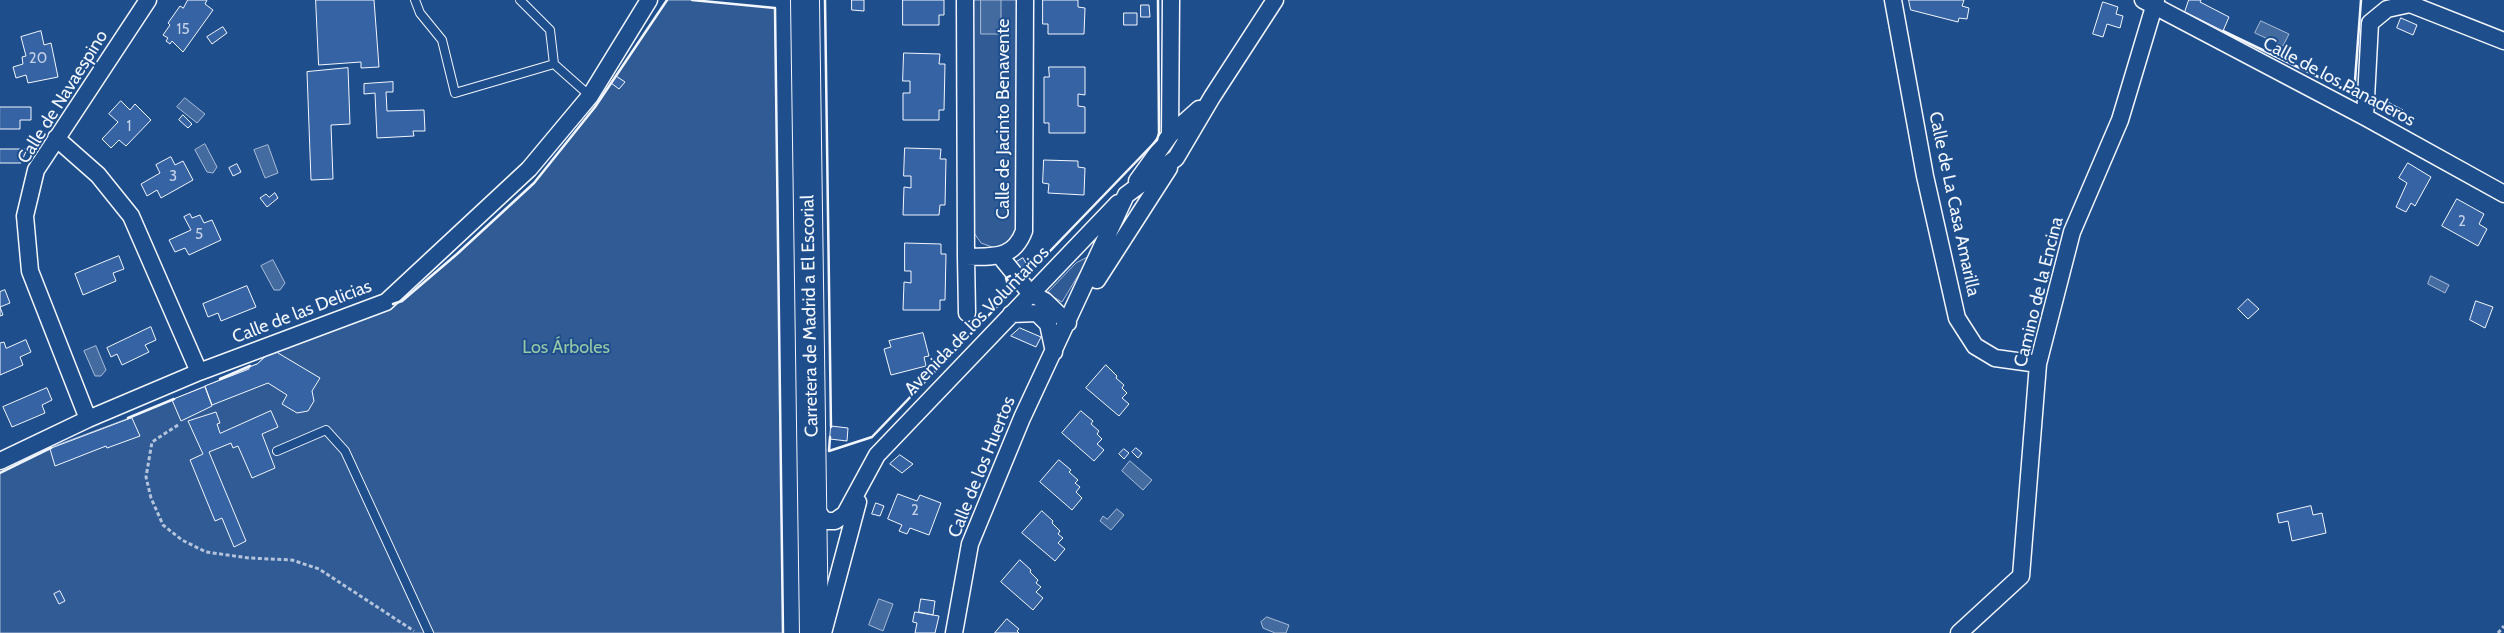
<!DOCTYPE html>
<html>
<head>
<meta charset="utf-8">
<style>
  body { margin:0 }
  canvas { display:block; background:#1f4e8c }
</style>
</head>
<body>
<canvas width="2504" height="633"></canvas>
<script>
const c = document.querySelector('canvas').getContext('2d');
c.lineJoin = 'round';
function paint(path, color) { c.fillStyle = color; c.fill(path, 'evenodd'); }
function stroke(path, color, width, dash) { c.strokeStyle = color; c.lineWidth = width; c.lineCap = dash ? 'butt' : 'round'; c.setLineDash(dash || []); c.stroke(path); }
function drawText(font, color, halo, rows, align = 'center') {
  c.font = font + ' Cabin,sans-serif'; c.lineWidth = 4; c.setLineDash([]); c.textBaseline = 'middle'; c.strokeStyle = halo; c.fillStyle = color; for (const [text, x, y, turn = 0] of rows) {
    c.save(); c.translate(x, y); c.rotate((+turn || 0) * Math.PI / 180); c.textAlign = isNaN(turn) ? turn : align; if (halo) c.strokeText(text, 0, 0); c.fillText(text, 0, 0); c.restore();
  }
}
const built = new Path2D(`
  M667 0H692L775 8 783 633H0V473L41 451 132 417 257 364 275 348 402 301 457 254 534 183 595 107Z
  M972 0H1017V229L1010 243 995 248 981 243 972 230Z
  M1090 256 1062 302 1047 293 1076 263Z`);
paint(built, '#305b95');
stroke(built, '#a8bbd7', 1);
const water = new Path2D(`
  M981 0H1001V34H981Z
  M2261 21 2289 34 2283 46 2255 33Z
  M185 98 205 114 197 123 177 107Z
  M205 144 217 167 213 173 207 172 195 150Z
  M268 145 278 173 265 178 254 150Z
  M273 260 285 283 280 290H274L261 266Z
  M2431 276 2449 285 2445 293 2428 284Z
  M96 346 106 370 101 376H95L84 351Z
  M1130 461 1152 480 1143 490 1122 471Z
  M1117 509 1124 515 1111 530 1100 521 1103 516 1107 519Z
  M879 599 893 604 883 631 869 625Z
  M1267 617 1289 625 1286 633H1275L1263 628 1261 622Z`);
paint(water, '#446ba0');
stroke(water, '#a8bbd7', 1);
const building = new Path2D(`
  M188 0H207L205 4 213 10 183 52 172 41 170 44 166 41 168 38 163 35 170 25 168 23 180 6 183 8Z
  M316 0H374L379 67 361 68V62L319 65Z
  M852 0H864V11L852 10Z
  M903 0H944V15H939V25H903Z
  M1043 0H1078V7L1085 8 1084 34H1048V24H1043Z
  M1909 0H1964L1962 6 1969 8 1967 19 1959 18 1958 22 1911 10Z
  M2189 0H2201L2200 2 2229 17 2223 31 2185 12Z
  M2103 2 2118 7 2116 14 2123 16 2120 28 2107 24 2103 37 2093 34Z
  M1141 5H1149L1150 17H1141Z
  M1124 13H1137V25H1124Z
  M2401 18 2417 25 2413 35 2397 28Z
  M223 27 227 33 212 44 207 37Z
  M41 31 44 45 51 43 58 77 28 83 26 75 16 78 13 67 23 64 22 57 26 56 21 37Z
  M904 53 940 54 939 64H945L944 110H939V120H903V93H910V81H903Z
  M1049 67H1085V95L1078 94V106L1085 107V133H1049V123H1044V77H1049Z
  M348 68 350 124 331 125 333 179 311 180 307 72Z
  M616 76 625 82 619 89 611 83Z
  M393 82V92H386L387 111 424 110 425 131H413L414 136 377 138 375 93 364 94V84Z
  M121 101 130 110 135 104 151 120 126 146 119 140 111 148 102 139 118 122 109 114Z
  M2386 101 2403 110 2399 117 2382 108Z
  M0 107H31V120H20V129H0Z
  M183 115 192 124 188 128 179 120Z
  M905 148 941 149 940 159H946L945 205H940L939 215H903L904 187 911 188V176H904Z
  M0 149H27L21 163H0Z
  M171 157 175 165 183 161 193 180 161 198 157 190 147 196 141 184 160 173 156 165Z
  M1044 160 1078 161V167L1085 168 1084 195 1048 193 1049 184 1043 183Z
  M2408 163 2431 177 2415 206 2411 203 2406 212 2396 207 2407 183 2399 178Z
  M237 164 241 172 233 176 229 168Z
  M275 193 278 198 267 207 260 198 266 194 269 197Z
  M2457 199 2484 214 2479 224 2487 229 2478 246 2442 226Z
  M190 214 192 218 200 215 204 223 212 220 221 240 189 255 185 248 175 252 169 240 191 230 184 217Z
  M905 243 941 244V254H946L945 300H940V310H903L904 282 911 283V271H905Z
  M119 256 124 269 113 273 116 281 83 295 75 274Z
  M1023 258 1027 265 1018 271 1013 264Z
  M247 286 256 307 221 321 218 313 208 317 203 304Z
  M5 290 10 303 0 307 3 315 0 316V292Z
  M2248 299 2259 309 2248 319 2238 309Z
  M2476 301 2493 307 2485 328 2470 320Z
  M151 327 156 340 145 345 149 352 122 365 117 354 111 357 107 348Z
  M1020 328 1041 337 1036 347 1011 336Z
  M923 333 929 356 924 357 926 366 891 375 884 349 891 347 889 341Z
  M26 340 31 352 20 357 23 365 0 375V343L4 342 6 348Z
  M275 348 278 353 320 378 312 391 314 401 308 411 297 413 282 404 287 395 268 383 212 405 205 386 249 369V367L257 364Z
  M1106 365 1117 376 1116 378 1124 385 1122 388 1127 393 1122 398 1129 404 1119 416 1086 388Z
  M205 387 212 406 181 421 172 400Z
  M47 388 52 400 42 405 45 413 12 427 3 407Z
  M271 411 278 427 262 434 275 468 252 478 238 446 233 448 231 443 209 452 246 541 234 547 222 518 215 521 190 460 203 454 188 421 216 412 220 423 217 424 220 433Z
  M1081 411 1093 421 1091 424 1099 431 1097 434 1102 439 1097 444 1104 450 1094 461 1062 433Z
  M132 418 140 436 107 448 106 446 55 466 50 449Z
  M831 426 848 428 847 441 830 439Z
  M1136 448 1142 453 1138 458 1132 452Z
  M1124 449 1129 453 1124 459 1119 454Z
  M900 455 913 464 902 473 890 464Z
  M1059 460 1071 470 1069 472 1078 480 1075 483 1080 487 1076 492 1082 498 1072 510 1040 482Z
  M898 494 917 501 920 495 941 503 929 535 910 528 907 534 899 531 902 525 888 519Z
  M876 503 884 506 880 516 872 514Z
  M2311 506 2313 515 2322 513 2326 533 2292 541 2288 521 2279 523 2277 514Z
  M1042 511 1053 521 1052 523 1060 531 1058 534 1063 538 1058 543 1065 549 1055 561 1022 533Z
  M1020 560 1031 570 1030 572 1038 580 1036 583 1041 587 1036 592 1043 598 1033 610 1001 582Z
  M60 591 65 601 59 604 54 594Z
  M921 599 935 601 933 615 919 612Z
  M915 612 939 616 935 633H915L917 623 913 622Z
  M1007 619 1019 629 1017 631 1019 633H995Z`);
paint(building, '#3563a3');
stroke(building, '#f2f6ff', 1);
const lane = new Path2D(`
  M415 0 420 13 442 40 455 93 554 64
  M520 0 550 30 554 64 590 96
  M277 451 326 430 345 451 429 633`);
const street = new Path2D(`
  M965 0 966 257C993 256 1013 260 1024 231L1025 0
  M1893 0 1925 176 1957 318 1975 346 1995 358 2038 364
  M2143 0 2365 117 2504 194
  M2365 117 2370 23 2387 9 2410 4 2504 41
  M1170 135 1171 0
  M56 138 98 175 131 216 199 372
  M1137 181 1170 135 1199 109
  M1000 256 1030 293 1045 301 1068 323
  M966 257 967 313
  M1097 280 1169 168
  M1011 314 1037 313 1048 324 1054 352
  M88 419 30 271 25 216 36 170 148 0
  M0 461 88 419 199 372 386 302 529 169 590 96 649 0
  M813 505 823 519 828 521H835L845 514 877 455 1118 203
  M823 633 858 502
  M954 633 970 544 1022 418 1126 195 1176 158 1212 97 1275 0
  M1959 633 2021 576 2038 364 2072 232 2120 120 2156 0`);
const highway = new Path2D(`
  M805 0 814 633`);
stroke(lane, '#f2f6ff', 10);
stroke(street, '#f2f6ff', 19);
stroke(highway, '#f2f6ff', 30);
stroke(new Path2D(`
  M178 425 152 442 146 477 151 498 163 525 182 540 206 552 249 558 292 560 319 569 414 631
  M2498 633 2504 626`), '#b3c4dc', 3, [4, 2.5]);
stroke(lane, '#1f4e8c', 8);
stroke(street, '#1f4e8c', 16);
stroke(highway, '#1f4e8c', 28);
stroke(new Path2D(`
  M692 0 775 8 783 633
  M825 0 831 427
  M2223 31 2354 94 2361 0
  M1021 272 1027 275 1157 140 1159 133 1158 0
  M393 304 402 301 457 254 534 183 595 107 667 0
  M220 379 250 366
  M128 418 174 399
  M830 437 829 451 872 437 1010 293 1006 278 1010 276
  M0 473 51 448`), '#f2f6ff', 2.5);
drawText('15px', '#c3d1e8', null, [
  ["15",183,30],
  ["20",38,59],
  ["1",129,127],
  ["3",173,177],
  ["2",2462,222],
  ["5",199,235],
  ["2",915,511]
]);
drawText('18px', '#f2f6ff', '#1f4e8c', [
  ["Calle de los Panaderos",2339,82,28],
  ["Calle de Navaespino",63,97,-58],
  ["Calle de Jacinto Benavente",1004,119,-90],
  ["Calle de La Casa Amarilla",1954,204,78],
  ["Camino de la Encina",2039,292,-76],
  ["Calle de las Delicias",302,312,-21],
  ["Carretera de Madrid a El Escorial",810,316,-91],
  ["Avenida de los Voluntarios",977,321,-46],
  ["Calle de los Huertos",982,467,-68]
]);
drawText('18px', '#97c8a6', '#1f4e8c', [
  ["Los Árboles",566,348]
]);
</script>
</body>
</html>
